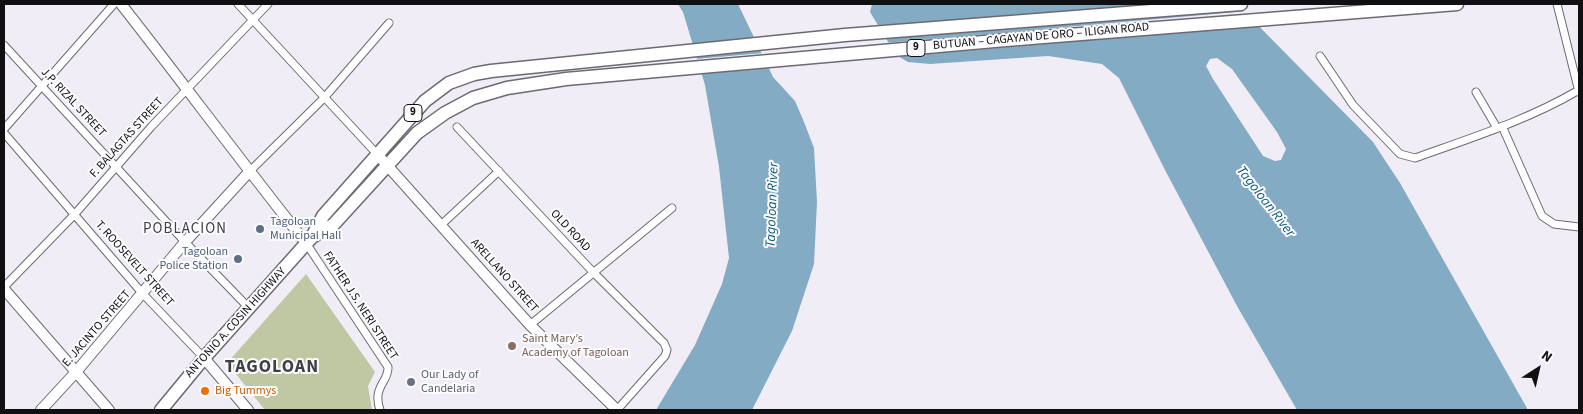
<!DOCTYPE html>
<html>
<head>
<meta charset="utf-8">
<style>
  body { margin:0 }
  #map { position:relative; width:1583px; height:414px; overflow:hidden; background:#f1edf7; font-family:"Source Sans 3",sans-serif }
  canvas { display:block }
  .frame { position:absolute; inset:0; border:5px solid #100f12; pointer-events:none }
  .north { position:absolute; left:1513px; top:344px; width:50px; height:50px; -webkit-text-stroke:4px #fcfcfe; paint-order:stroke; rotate:35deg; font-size:14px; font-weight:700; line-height:20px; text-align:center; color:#100f12 }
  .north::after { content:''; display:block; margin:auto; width:18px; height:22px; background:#100f12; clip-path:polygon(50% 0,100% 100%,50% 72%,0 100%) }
</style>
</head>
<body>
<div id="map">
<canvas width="1583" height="414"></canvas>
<div class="frame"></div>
<div class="north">N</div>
</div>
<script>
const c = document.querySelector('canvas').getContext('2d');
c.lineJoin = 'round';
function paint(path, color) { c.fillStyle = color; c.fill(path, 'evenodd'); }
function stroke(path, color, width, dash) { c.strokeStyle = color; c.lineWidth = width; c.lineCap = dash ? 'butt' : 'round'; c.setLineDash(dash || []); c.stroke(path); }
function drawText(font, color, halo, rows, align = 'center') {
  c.font = font + ' "Source Sans 3",sans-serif'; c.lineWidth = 4; c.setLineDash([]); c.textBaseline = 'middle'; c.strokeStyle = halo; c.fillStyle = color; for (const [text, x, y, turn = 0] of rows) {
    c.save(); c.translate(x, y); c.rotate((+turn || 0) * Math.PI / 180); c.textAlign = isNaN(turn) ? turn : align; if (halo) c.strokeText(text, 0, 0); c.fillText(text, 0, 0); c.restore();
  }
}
paint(new Path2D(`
  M306 274 375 372 368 386 372 410H265L227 363Z`), '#bfc8a3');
paint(new Path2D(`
  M678 4H738L773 77 795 101 804 122 814 148 817 202 814 264 792 331 752 410H656L695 345 722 284 729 258 719 167 705 85 683 12Z
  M872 4H1237L1373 142 1400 183 1528 410H1297L1237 306 1165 170 1119 78 1102 64 1048 56 930 64 908 62 896 55 870 12ZM1217 58 1232 69 1277 132 1286 149 1281 160 1275 161 1263 156 1213 79 1206 66 1210 59Z`), '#83abc3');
paint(new Path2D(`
  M1248 11 1262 25 894 57 885 43Z
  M764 53 771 68 699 74 695 59Z`), '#f1edf7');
const street = new Path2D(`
  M238 4 377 154
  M1557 4 1579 92
  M4 45 185 242 249 308
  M1320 56 1353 105 1400 154 1415 158C1471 138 1528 120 1579 90
  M1476 92 1497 128
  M1502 126 1542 216 1554 224 1579 227
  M457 127 593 272 664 343 667 350 665 356 617 410
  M4 129 114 4
  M4 133 143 294 204 358
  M249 172 324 98 389 23
  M441 225 499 171
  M306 243 388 367C389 382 372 386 380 410
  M4 287 74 215 151 127 268 4
  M530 325 672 208`);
const secondary = new Path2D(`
  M121 4C183 83 243 164 306 243
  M377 154 530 325 617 410
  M4 289 109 410
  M204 358 248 410
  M41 410 76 372 185 242 249 172`);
const highway = new Path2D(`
  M312 237 333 225 417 133 445 113 473 98 507 88 566 79 1006 40 1457 4
  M161 410 204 358 312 237 323 216 425 101 449 83 474 74 491 71 845 35 1241 4`);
stroke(street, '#6d6972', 9);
stroke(secondary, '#6d6972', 12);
stroke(highway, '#6d6972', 15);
stroke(street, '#fff', 7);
stroke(secondary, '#fff', 10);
stroke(highway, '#fff', 12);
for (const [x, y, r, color] of [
  [260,229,5,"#5c6f8a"],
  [238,259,5,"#5c6f8a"],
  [512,346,5,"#8d6e63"],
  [411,382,5,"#6b7280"],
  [205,391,5,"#e8710a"]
]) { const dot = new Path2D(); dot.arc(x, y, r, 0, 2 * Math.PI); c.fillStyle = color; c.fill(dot); stroke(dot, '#fcfcfe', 2); }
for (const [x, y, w] of [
  [916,48,18],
  [413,113,18]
]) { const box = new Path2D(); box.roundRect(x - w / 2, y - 8.5, w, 17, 4); c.fillStyle = '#fcfcfe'; c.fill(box); stroke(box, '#100f12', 1); }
drawText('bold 11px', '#100f12', null, [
  ["9",916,48],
  ["9",413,113]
]);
drawText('12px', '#100f12', '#fcfcfe', [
  ["BUTUAN – CAGAYAN DE ORO – ILIGAN ROAD",1041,37,-5],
  ["J.P. RIZAL STREET",73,103,47],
  ["F. BALAGTAS STREET",127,138,-48],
  ["OLD ROAD",570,231,47],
  ["T. ROOSEVELT STREET",134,264,48],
  ["ARELLANO STREET",504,276,48],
  ["FATHER J.S. NERI STREET",360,306,57],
  ["ANTONIO A. COSIN HIGHWAY",236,323,-48],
  ["E. JACINTO STREET",97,329,-49]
]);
drawText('12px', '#4e5e75', '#fcfcfe', [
  ["Tagoloan",270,222],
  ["Municipal Hall",270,236],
  ["Tagoloan",228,252,"right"],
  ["Police Station",228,266,"right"]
], 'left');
drawText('12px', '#785e54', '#fcfcfe', [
  ["Saint Mary’s",522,339],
  ["Academy of Tagoloan",522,353]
], 'left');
drawText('12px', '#5b616d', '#fcfcfe', [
  ["Our Lady of",421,375],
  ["Candelaria",421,389]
], 'left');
drawText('12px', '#c56008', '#fcfcfe', [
  ["Big Tummys",215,391]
], 'left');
drawText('italic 14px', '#0e5879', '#fcfcfe', [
  ["Tagoloan River",1265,202,52],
  ["Tagoloan River",773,205,-88]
]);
c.letterSpacing = '1px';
drawText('15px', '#413e46', '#fcfcfe', [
  ["POBLACION",185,230]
]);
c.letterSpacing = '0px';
c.letterSpacing = '1px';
drawText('bold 18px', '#413e46', '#fcfcfe', [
  ["TAGOLOAN",272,368]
]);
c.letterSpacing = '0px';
</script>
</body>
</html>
